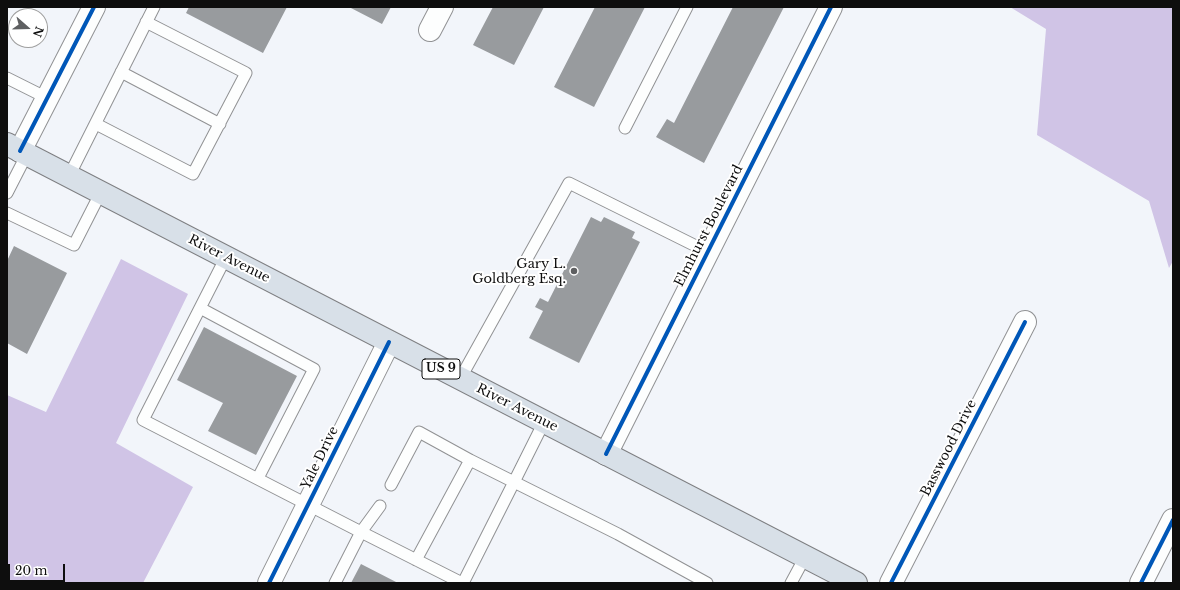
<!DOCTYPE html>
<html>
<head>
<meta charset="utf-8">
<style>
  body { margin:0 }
  #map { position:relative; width:1180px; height:590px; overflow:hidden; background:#f2f5fa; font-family:"Libre Baskerville",serif }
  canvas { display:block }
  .frame { position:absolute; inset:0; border:8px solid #0e0e0e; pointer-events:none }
  .north { position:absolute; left:8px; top:8px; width:40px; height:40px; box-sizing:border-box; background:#fff; border:1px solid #9f9f9f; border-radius:50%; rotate:110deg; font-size:11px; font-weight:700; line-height:16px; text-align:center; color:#0e0e0e }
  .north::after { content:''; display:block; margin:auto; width:14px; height:18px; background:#5e5f61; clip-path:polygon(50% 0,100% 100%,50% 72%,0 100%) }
  .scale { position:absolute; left:8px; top:564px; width:57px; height:18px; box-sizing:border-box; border:2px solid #0e0e0e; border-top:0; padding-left:5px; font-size:12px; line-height:14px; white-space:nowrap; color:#0e0e0e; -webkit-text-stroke:3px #fff; paint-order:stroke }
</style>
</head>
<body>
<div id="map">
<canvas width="1180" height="590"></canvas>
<div class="frame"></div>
<div class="north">N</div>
<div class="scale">20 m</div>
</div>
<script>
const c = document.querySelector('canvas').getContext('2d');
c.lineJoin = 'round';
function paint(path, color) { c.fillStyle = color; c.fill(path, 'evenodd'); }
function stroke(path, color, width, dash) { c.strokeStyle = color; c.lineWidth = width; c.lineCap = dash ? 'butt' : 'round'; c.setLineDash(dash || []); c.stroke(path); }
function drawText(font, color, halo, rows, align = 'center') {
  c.font = font + ' "Libre Baskerville",serif'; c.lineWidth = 4; c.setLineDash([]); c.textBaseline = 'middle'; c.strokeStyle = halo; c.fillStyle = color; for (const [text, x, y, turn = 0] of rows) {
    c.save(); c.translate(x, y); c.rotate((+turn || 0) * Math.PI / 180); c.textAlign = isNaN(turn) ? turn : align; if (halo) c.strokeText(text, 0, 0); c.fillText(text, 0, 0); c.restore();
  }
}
paint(new Path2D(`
  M1010 7H1173V261L1169 268 1149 201 1037 135 1046 29Z
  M121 259 188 294 116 443 193 487 143 583H7V395L46 412Z`), '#d0c4e6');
paint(new Path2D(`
  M189 7H287L263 53 186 13Z
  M349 7H391L382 24Z
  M493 7H544L514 65 473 45Z
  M595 7H645L594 107 554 87Z
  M733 7H784L704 163 656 137 667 119 674 123Z
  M591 217 601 222 604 217 635 232 632 238 640 242 579 363 529 338 543 311 535 307 540 298 548 302Z
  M14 246 67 273 27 354 7 343V261Z
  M204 327 297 376 256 455 208 431 223 403 177 380Z
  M361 564 398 583H351Z`), '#989b9e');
const service = new Path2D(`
  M121 72 220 124
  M7 78 47 98
  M96 124 193 174 246 73 146 22
  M625 128 687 7
  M69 176 154 7
  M7 193 27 154
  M7 213 74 245 101 192
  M226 257 143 420 361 532 335 583
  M200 308 314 369 258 478
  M460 379 569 183 708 252
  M544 422 514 482 618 534 707 583
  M391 485 419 432 470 460
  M380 506 361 532 462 583
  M416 560 470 460 514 482 463 583
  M791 583 805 557`);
const minor = new Path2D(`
  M430 30 442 7
  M20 151 94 7
  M606 454 831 7
  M269 583 389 342
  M891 583 1025 322
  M1141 583 1173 520`);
const trunk = new Path2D(`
  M7 144 856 583`);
stroke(service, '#919294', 13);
stroke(minor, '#919294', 24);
stroke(trunk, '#7e7f82', 24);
stroke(service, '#fdfefe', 11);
stroke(minor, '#fdfefe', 22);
stroke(trunk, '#d8e0e8', 22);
stroke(new Path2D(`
  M20 151 94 7
  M606 454 831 7
  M269 583 389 342
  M891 583 1025 322
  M1141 583 1173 520`), '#0057b8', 4);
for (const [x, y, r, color] of [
  [574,271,4,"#5e5f61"]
]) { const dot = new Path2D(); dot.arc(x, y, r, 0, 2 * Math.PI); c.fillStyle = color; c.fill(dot); stroke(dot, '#fff', 1.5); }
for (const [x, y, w] of [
  [441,369,38]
]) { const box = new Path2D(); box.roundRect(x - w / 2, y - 10, w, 20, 3); c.fillStyle = '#fff'; c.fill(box); stroke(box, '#0e0e0e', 1); }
drawText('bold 12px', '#0e0e0e', null, [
  ["US 9",441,369]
]);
drawText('13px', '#0e0e0e', '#fff', [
  ["Elmhurst Boulevard",709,226,-63],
  ["River Avenue",229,259,27],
  ["River Avenue",517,408,27],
  ["Basswood Drive",949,448,-63],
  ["Yale Drive",320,458,-64]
]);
drawText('13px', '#0e0e0e', '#fff', [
  ["Gary L.",566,264],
  ["Goldberg Esq.",566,279]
], 'right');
</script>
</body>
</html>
